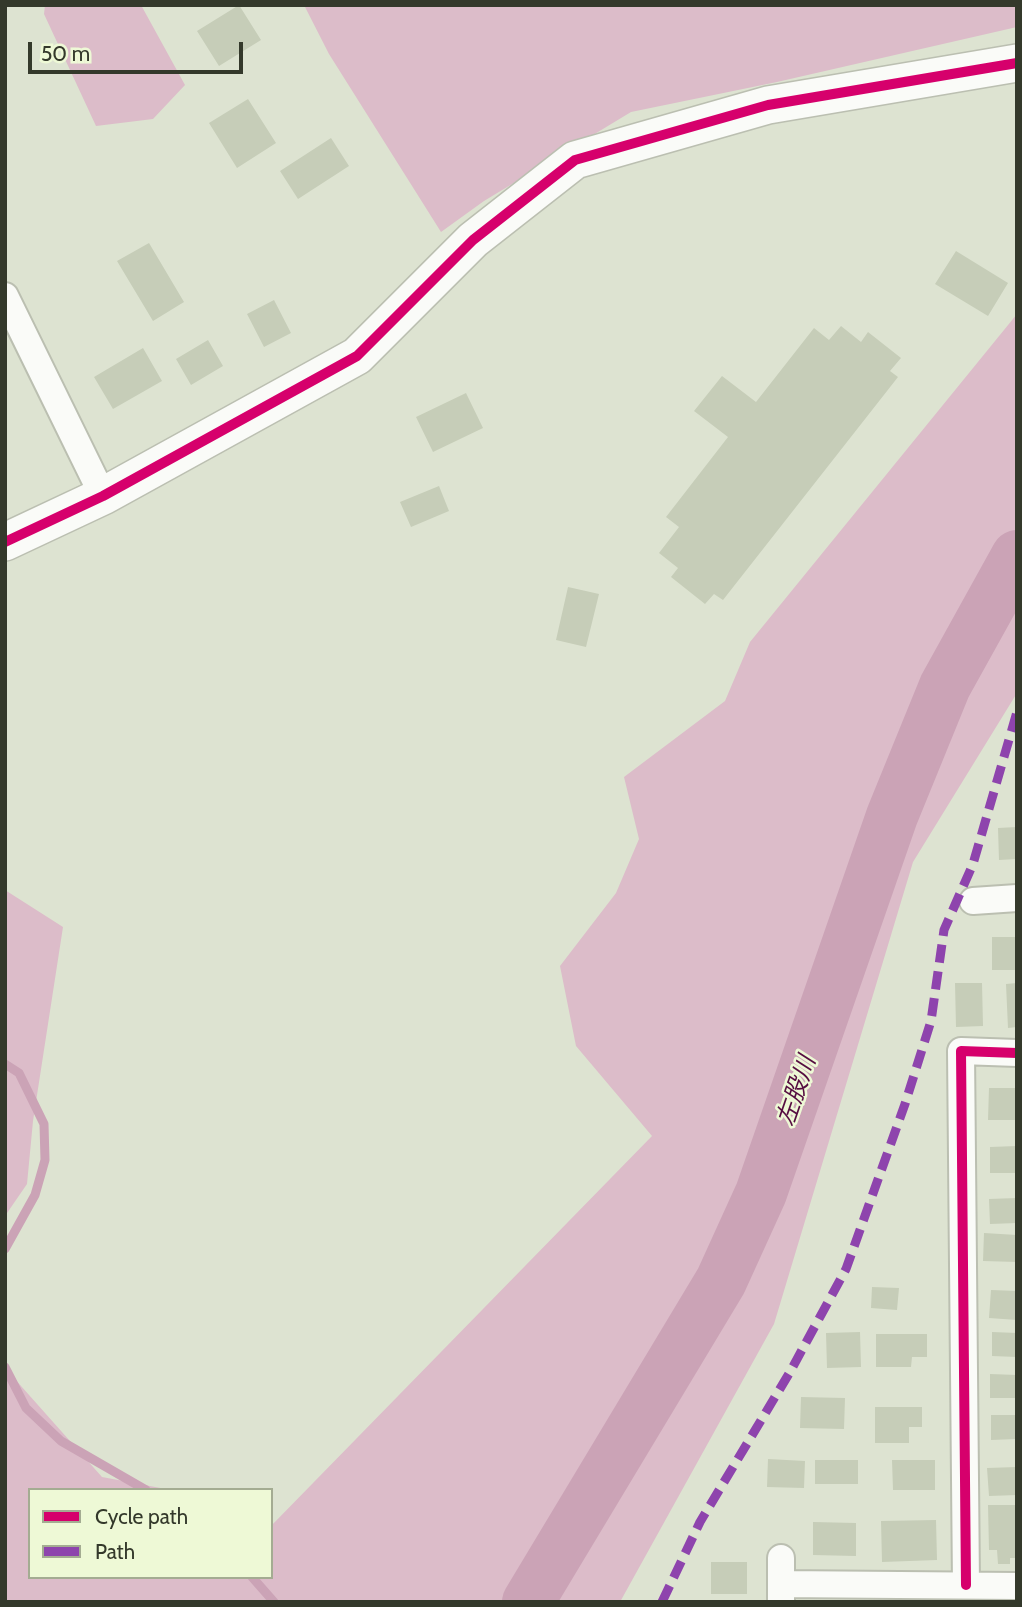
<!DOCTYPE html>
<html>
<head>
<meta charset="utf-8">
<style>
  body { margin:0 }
  #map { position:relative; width:1022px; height:1607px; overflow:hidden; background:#dde3d1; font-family:Cabin,sans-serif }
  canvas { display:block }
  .frame { position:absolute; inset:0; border:7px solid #34392b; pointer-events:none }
  .legend { position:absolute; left:28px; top:1488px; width:245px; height:91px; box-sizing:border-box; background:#eef9d6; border:2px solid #a4ac92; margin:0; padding:9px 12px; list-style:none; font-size:21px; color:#34392b }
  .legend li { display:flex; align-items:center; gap:14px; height:35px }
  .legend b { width:35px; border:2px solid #a4ac92 }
  .scale { position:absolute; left:28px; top:42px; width:215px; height:32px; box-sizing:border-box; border:4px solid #34392b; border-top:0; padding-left:9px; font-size:21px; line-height:24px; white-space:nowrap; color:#34392b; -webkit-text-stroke:5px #eef9d6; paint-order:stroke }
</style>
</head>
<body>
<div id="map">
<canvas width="1022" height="1607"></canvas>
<div class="frame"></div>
<ul class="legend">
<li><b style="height:9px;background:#d6006c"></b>Cycle path</li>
<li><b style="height:9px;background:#8e44ad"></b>Path</li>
</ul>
<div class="scale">50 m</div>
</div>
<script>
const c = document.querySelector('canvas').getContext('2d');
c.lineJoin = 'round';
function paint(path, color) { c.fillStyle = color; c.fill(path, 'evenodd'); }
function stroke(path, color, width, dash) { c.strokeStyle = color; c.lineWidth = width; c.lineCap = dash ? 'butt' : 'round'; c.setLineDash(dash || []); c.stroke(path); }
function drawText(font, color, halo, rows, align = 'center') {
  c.font = font + ' Cabin,"Noto Sans JP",sans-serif'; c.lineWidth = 5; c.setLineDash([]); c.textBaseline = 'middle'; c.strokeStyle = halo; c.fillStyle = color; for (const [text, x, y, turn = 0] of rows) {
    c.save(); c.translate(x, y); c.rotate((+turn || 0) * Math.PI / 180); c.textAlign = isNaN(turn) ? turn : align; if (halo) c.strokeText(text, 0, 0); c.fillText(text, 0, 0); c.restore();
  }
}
paint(new Path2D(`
  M45 5H141L185 85 153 119 96 126 44 14Z
  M304 5H1017V27L777 82 631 112 484 201 441 232 329 54Z
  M1017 314V693L913 862 774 1324 620 1602H5V1368L102 1477 171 1490H30V1577H271V1526L652 1136 576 1046 560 966 616 893 639 839 624 777 725 701 750 642Z
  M5 890 63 927 33 1121 27 1184 5 1216Z`), '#dcbcc9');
stroke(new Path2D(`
  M5 1064 19 1073 44 1124 45 1160 35 1195 5 1249
  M5 1367 26 1408 61 1441 146 1490
  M252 1577 274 1602`), '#cba3b6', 9);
stroke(new Path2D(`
  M528 1602 721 1281 761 1193 892 816 945 686 1017 556`), '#cba3b6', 52);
paint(new Path2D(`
  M239 5 261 40 219 66 197 31Z
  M248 99 276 143 237 168 209 123Z
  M331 138 349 166 298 199 280 171Z
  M149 243 184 302 153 321 117 261Z
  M956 251 1008 283 988 316 935 284Z
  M274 300 291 333 264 347 247 314Z
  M841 326 861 342 868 332 901 358 890 371 898 377 723 600 714 594 705 604 671 577 678 568 659 553 679 527 666 517 728 437 694 411 722 376 756 402 814 328 829 340Z
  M208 340 223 366 191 385 176 359Z
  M143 348 162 381 113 409 94 377Z
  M466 393 483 428 433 452 416 417Z
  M439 486 449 511 411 527 400 502Z
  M568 587 599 594 586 647 556 640Z
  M1017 827V859L999 860 998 828Z
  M992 937H1017V970H992Z
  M955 983H982L983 1026 956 1027Z
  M1017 983V1027L1008 1028 1006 984Z
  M989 1088H1017V1120H988Z
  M1017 1146V1173H990V1147Z
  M1017 1198V1223L990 1224 989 1199Z
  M984 1233 1017 1235V1262L983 1261Z
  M872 1287 899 1288 897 1310 871 1308Z
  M991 1290 1017 1291V1320L989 1318Z
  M860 1332 861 1367 827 1368 826 1333Z
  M992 1332 1017 1333V1357L992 1356Z
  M876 1334H927V1357H912L911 1367H876Z
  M990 1374 1017 1375V1398H990Z
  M801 1397 845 1398 844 1429 800 1428Z
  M875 1407H922V1427H909V1443H875Z
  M991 1415H1017V1439L991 1440Z
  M768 1459 805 1461 804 1488 767 1487Z
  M815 1460H858V1484H815Z
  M892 1460H935V1490H893Z
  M1017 1467V1495L989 1496 987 1468Z
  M988 1505H1017V1558H1010V1564H998L997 1550H989Z
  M936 1520 937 1560 882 1562 881 1521Z
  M813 1522 856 1523V1556L813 1555Z
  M711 1562H747V1594H711Z`), '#c6cdb8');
const street = new Path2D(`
  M5 296 103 496
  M973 901 1017 898
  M781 1584 1017 1586
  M966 1585 961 1051 1017 1053
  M781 1600V1558`);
const secondary = new Path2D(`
  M5 542 103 496 357 356 473 240 575 160 768 105 1017 63`);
stroke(street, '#bbbfb1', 30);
stroke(secondary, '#bbbfb1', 40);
stroke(street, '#fafbf8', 26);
stroke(secondary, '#fafbf8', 37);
stroke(new Path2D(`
  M662 1602 700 1522 790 1372 846 1269 905 1104 931 1021 944 930 973 864 1017 712`), '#8e44ad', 9, [18, 9]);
stroke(new Path2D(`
  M5 542 103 496 357 356 473 240 575 160 768 105 1017 63
  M966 1585 961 1051 1017 1053`), '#d6006c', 10);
drawText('italic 24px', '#560d41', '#eef9d6', [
  ["左股川",797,1091,-71]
]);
</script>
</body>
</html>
